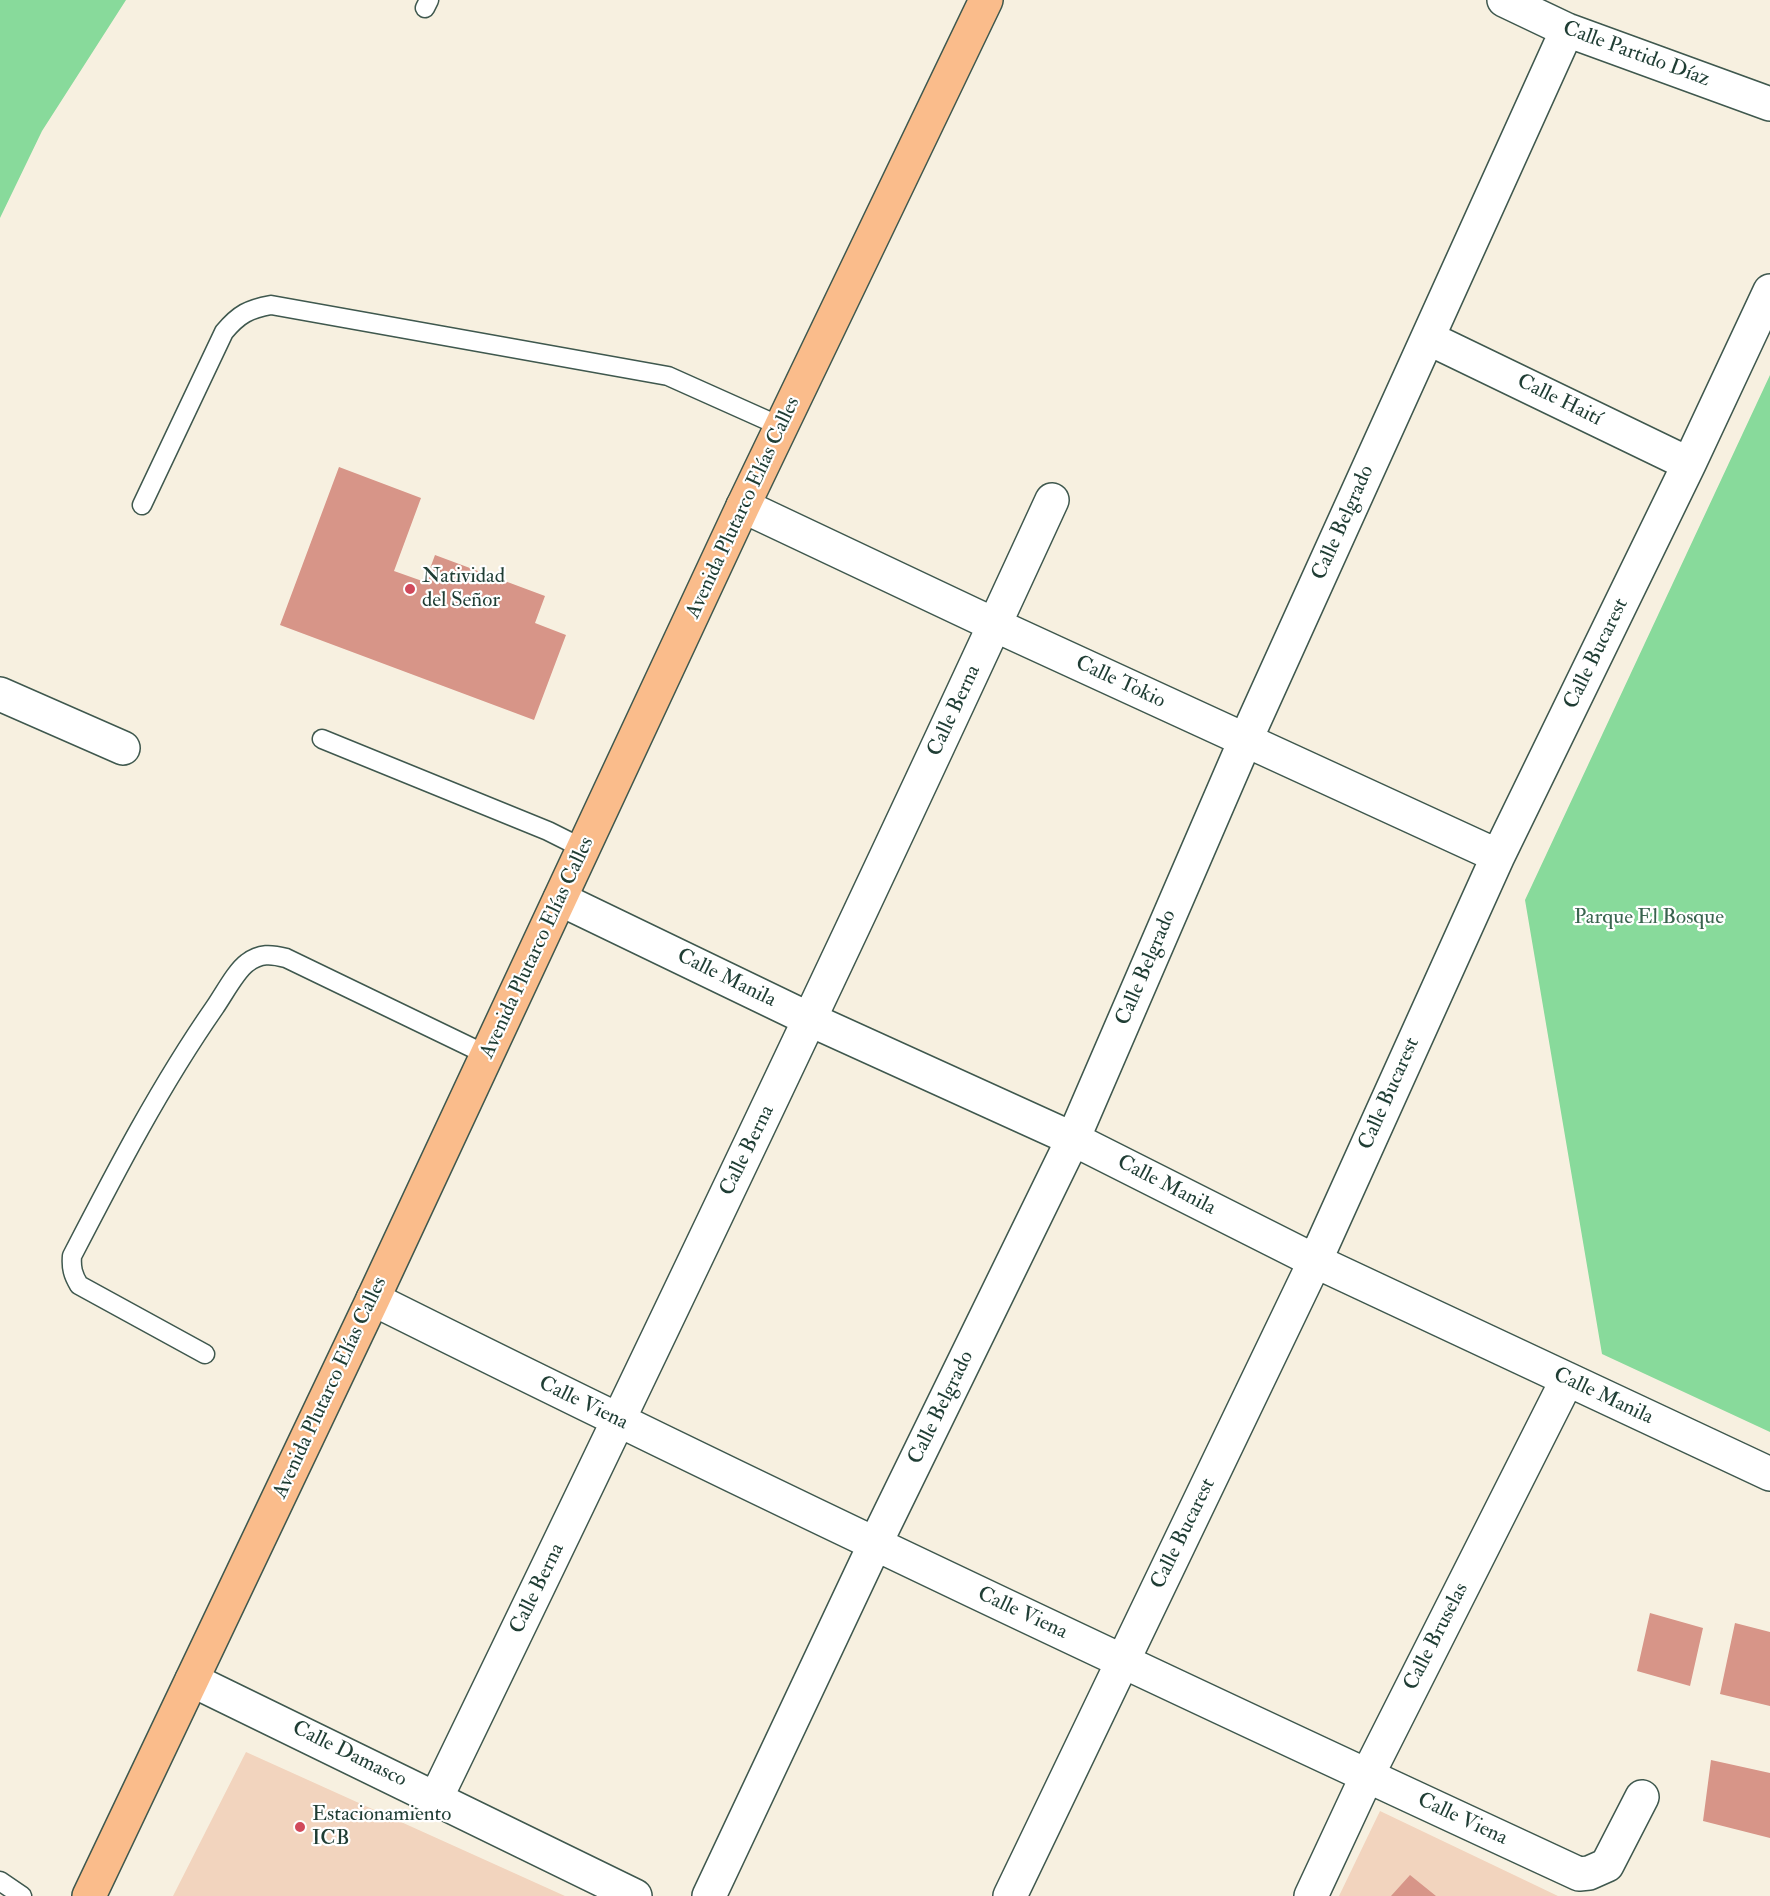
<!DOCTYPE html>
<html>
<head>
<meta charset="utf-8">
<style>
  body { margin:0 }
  canvas { display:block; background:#f7f0e0 }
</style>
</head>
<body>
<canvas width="1770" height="1896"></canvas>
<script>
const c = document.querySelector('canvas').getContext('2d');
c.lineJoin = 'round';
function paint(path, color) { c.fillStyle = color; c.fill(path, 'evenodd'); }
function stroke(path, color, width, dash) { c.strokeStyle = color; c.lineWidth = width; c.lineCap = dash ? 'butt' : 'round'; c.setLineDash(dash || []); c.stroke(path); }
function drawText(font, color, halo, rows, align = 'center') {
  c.font = font + ' "IM FELL Double Pica",serif'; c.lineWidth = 4.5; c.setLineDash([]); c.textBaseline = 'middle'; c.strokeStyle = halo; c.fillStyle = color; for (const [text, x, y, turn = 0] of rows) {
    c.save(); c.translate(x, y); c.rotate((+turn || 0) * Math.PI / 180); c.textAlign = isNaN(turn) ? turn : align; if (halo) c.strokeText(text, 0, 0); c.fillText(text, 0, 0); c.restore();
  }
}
paint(new Path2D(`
  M246 1752 565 1896H173Z
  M1380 1811 1558 1896H1339Z`), '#f2d4be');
paint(new Path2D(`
  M0 0H126L42 131 0 218Z
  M1770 375V1432L1602 1354 1525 900Z`), '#88da9b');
paint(new Path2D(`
  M339 467 421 498 394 571 425 582 435 555 545 596 535 623 566 635 534 720 280 625Z
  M1650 1613 1703 1628 1690 1686 1637 1671Z
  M1735 1623 1770 1632V1706L1720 1694Z
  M1711 1760 1770 1773V1838L1703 1821Z
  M1410 1875 1436 1896H1391Z`), '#d79588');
const lane = new Path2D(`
  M425 8 429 0
  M142 505 224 332C239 314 249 309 271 305L668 376 782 427
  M322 739 548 831 584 849
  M205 1354 79 1285C73 1275 71 1268 72 1256 116 1171 160 1086 215 1007 224 994 236 971 247 963 260 953 271 954 286 958L487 1055
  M0 1881 22 1896`);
const street = new Path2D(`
  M1504 0 1567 30 1770 104
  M1428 338 1689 464
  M743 506 995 625 1498 856
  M0 694 123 748
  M560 899 811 1020 1073 1139 1315 1261 1770 1474
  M373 1299C772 1498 1175 1687 1579 1874L1589 1873 1607 1865 1642 1797
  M192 1680 635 1896
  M436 1798C645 1367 852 935 1052 500
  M709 1896 875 1544 1073 1139 1245 741 1567 30
  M1010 1896 1315 1261 1498 856 1689 464 1770 291
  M1311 1896 1367 1776 1567 1380`);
const primary = new Path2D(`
  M89 1896 373 1299 743 506 986 0`);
stroke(lane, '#3f584e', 21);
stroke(street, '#3f584e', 36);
stroke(primary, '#3f584e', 36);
stroke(lane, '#fff', 18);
stroke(street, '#fff', 33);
stroke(primary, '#fabc8b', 33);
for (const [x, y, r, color] of [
  [410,589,6,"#d1495b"],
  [300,1827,6,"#d1495b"]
]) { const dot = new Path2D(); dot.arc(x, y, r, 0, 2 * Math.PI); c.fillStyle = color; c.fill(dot); stroke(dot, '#fff', 2); }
drawText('21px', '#1f3d34', '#fff', [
  ["Calle Partido Díaz",1636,55,20],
  ["Calle Haití",1559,401,26],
  ["Avenida Plutarco Elías Calles",744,508,-65],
  ["Calle Belgrado",1344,523,-66],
  ["Calle Bucarest",1597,654,-64],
  ["Calle Tokio",1120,683,25],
  ["Calle Berna",955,711,-65],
  ["Avenida Plutarco Elías Calles",538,948,-65],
  ["Calle Belgrado",1147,968,-67],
  ["Calle Manila",726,979,26],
  ["Calle Bucarest",1390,1094,-66],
  ["Calle Berna",748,1151,-64],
  ["Calle Manila",1166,1186,27],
  ["Avenida Plutarco Elías Calles",331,1388,-65],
  ["Calle Manila",1603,1397,25],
  ["Calle Viena",583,1404,26],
  ["Calle Belgrado",942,1408,-64],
  ["Calle Bucarest",1184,1534,-64],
  ["Calle Berna",538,1589,-64],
  ["Calle Viena",1022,1614,25],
  ["Calle Bruselas",1437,1637,-63],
  ["Calle Damasco",349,1755,26],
  ["Calle Viena",1462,1820,25]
]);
drawText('21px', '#1f3d34', '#fff', [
  ["Natividad",422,577],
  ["del Señor",422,601],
  ["Estacionamiento",312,1815],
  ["ICB",312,1839]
], 'left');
drawText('21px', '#39644e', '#fff', [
  ["Parque El Bosque",1649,918]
]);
</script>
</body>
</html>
